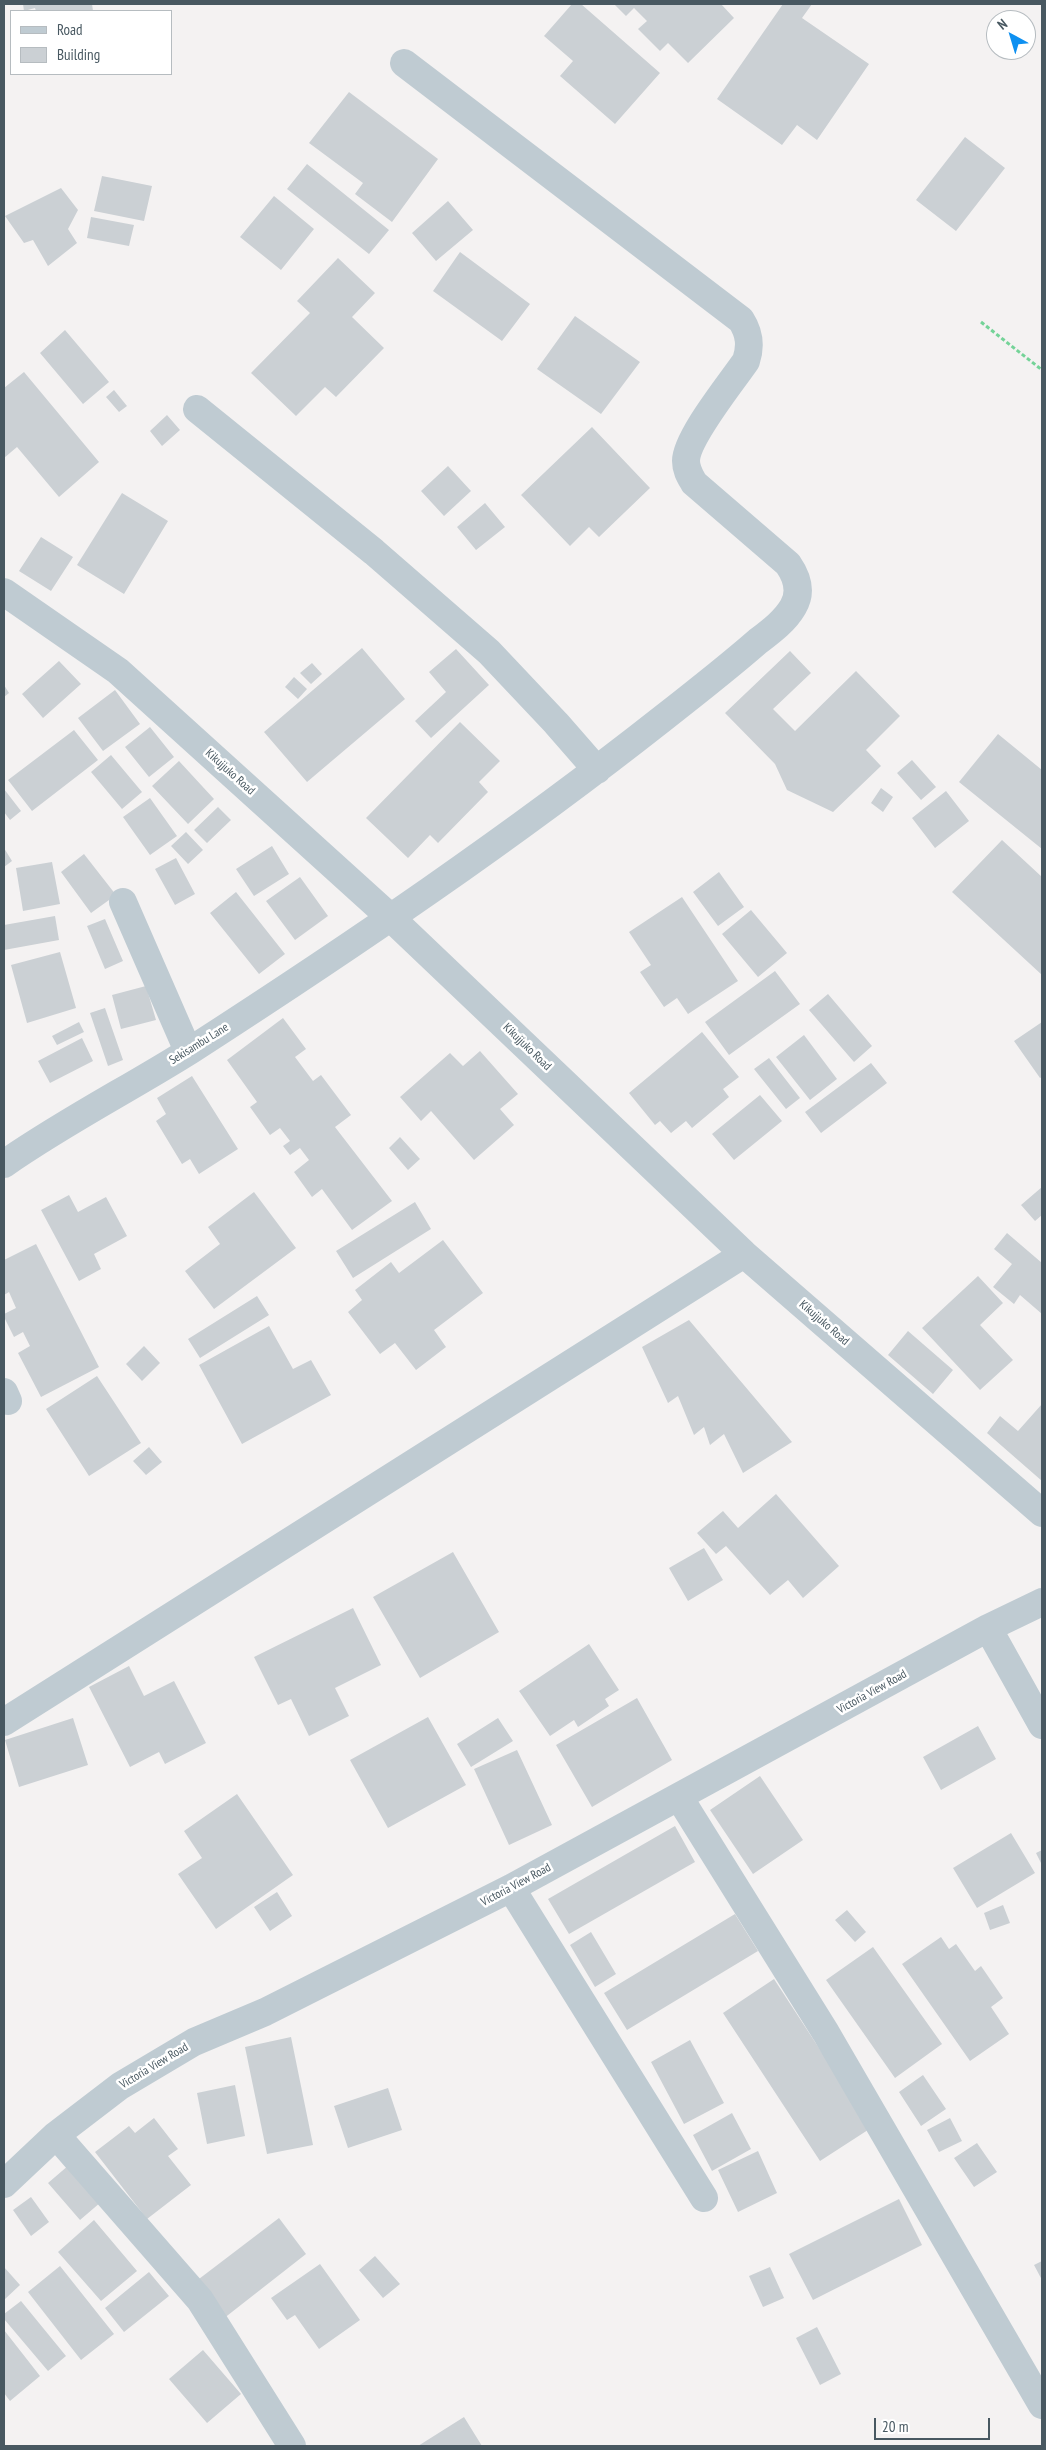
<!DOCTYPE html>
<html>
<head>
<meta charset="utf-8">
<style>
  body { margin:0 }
  #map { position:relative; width:1046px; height:2450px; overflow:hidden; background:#f4f2f2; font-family:"PT Sans Narrow",sans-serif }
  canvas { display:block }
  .frame { position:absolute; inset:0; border:5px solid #485861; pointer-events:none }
  .legend { position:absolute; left:10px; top:10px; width:162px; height:65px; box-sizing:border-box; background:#fff; border:1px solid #b6bcc0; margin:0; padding:6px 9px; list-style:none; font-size:15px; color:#485861 }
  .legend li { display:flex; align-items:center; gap:10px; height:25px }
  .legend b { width:25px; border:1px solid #b6bcc0 }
  .north { position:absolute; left:986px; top:10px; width:50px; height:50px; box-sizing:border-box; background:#fff; border:1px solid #b6bcc0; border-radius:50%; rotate:321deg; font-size:14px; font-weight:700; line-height:20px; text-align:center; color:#485861 }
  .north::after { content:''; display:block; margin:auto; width:18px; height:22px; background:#0e90f1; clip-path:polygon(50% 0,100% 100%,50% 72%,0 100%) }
  .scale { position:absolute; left:874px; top:2418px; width:116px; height:22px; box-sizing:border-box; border:2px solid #485861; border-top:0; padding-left:6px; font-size:15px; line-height:18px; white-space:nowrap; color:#485861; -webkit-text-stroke:4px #fff; paint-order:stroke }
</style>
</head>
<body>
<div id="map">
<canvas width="1046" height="2450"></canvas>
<div class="frame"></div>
<ul class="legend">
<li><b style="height:6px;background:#bfcbd2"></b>Road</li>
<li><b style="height:14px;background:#cbd0d4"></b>Building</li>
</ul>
<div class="north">N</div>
<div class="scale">20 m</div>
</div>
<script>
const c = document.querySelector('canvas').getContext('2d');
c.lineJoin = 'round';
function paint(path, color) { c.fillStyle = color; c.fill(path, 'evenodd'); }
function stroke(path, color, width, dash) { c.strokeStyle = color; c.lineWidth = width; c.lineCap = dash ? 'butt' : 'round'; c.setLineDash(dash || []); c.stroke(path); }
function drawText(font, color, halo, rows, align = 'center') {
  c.font = font + ' "PT Sans Narrow",sans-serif'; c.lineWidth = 5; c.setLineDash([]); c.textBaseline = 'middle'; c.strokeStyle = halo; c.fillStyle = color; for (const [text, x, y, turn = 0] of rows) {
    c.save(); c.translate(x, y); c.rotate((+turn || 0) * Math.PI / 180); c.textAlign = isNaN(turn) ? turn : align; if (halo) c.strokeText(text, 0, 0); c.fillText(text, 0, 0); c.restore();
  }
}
paint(new Path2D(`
  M23 4H92L93 11H36L35 8 24 11Z
  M572 4H581L660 73 615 124 560 76 573 61 544 36Z
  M614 4H721L734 18 688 63 668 43 660 51 638 29 647 21 634 8 626 16Z
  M783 4H812L802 18 869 64 817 140 797 125 782 145 717 99Z
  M349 92 438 159 392 222 355 194 363 183 309 143Z
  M965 137 1005 168 956 231 916 200Z
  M307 164 389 230 369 254 287 189Z
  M102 176 152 186 144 221 94 211Z
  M61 188 78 210 68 229 77 243 48 266 33 240 24 243 5 216Z
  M274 196 314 229 281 270 240 237Z
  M448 201 473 230 436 261 412 233Z
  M91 217 134 225 129 246 87 238Z
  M460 252 530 304 502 341 433 291Z
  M338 258 375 293 352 317 384 348 336 397 325 387 296 416 251 373 310 313 297 301Z
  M575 316 640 362 601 414 537 369Z
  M65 330 109 382 83 404 40 353Z
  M24 372 99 462 59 497 17 447 4 458V388Z
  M114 390 127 406 119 412 106 397Z
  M167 415 180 430 162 446 150 431Z
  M592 427 650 488 599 537 589 527 570 546 521 495Z
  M448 466 471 491 444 516 421 491Z
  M122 493 168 521 124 594 77 565Z
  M485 503 505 527 476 550 457 527Z
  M41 537 73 557 51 591 19 571Z
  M362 648 405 699 307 782 264 732Z
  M456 649 489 685 431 738 415 721 446 692 429 672Z
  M790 651 811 673 773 709 795 731 856 671 900 716 866 750 881 766 833 812 787 790 775 764 725 713Z
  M59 661 81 684 43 718 22 694Z
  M312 663 322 674 311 684 300 673Z
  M294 677 307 689 298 699 285 687Z
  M4 685 9 693 4 697Z
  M115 690 140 724 103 751 78 718Z
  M460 722 500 761 479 782 488 792 438 843 430 835 408 858 366 818Z
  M150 727 174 757 149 777 125 747Z
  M74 730 98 760 32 811 8 780Z
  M998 734 1042 770V849L959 782Z
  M111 755 142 792 122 809 91 772Z
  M912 760 936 787 921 800 897 773Z
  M179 761 214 799 188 824 152 786Z
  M881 788 893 797 883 812 871 803Z
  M4 789 21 811 10 820 4 812Z
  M946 791 969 821 935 848 912 818Z
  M150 798 177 836 150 855 123 817Z
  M218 807 231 820 207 843 194 830Z
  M186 832 203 850 188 864 171 846Z
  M1002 840 1042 877V975L952 892Z
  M272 846 289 874 254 896 236 869Z
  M4 848 12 861 4 867Z
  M84 854 116 895 91 913 61 872Z
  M176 858 195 894 175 905 155 869Z
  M52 862 60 904 23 911 16 868Z
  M719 872 744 907 718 926 693 892Z
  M300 877 328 916 295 940 266 901Z
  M236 892 285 954 259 974 210 913Z
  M682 897 738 981 688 1014 677 998 664 1007 640 972 651 965 629 932Z
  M751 910 787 953 758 977 722 934Z
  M55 916 59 940 4 950V925Z
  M105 919 123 961 105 969 87 926Z
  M60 952 76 1008 27 1023 11 965Z
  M775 971 800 1004 729 1055 705 1022Z
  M146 986 156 1020 121 1029 112 995Z
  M828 994 872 1046 854 1062 809 1010Z
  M105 1008 123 1060 108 1066 90 1013Z
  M283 1018 306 1049 295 1057 313 1081 321 1075 351 1115 335 1127 392 1201 352 1230 322 1189 312 1197 294 1172 309 1160 300 1148 290 1155 283 1146 290 1141 280 1128 270 1135 250 1107 257 1102 227 1060Z
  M79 1022 84 1032 57 1045 52 1036Z
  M1042 1022V1077L1040 1078 1014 1041Z
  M702 1032 739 1077 723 1089 729 1097 692 1128 686 1121 671 1133 660 1121 655 1125 629 1093Z
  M804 1035 837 1079 810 1100 776 1057Z
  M82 1038 93 1061 50 1083 38 1061Z
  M480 1051 518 1094 500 1109 514 1125 474 1160 431 1111 421 1121 400 1097 450 1053 463 1066Z
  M769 1058 800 1098 786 1109 754 1069Z
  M871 1063 887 1083 821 1133 805 1112Z
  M192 1076 238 1149 199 1174 190 1159 182 1164 156 1121 166 1114 157 1098Z
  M760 1095 782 1121 734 1160 712 1134Z
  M400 1137 420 1159 408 1170 389 1148Z
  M1042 1187V1215L1035 1221 1021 1205Z
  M254 1192 296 1248 214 1309 185 1271 220 1244 208 1227Z
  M69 1195 78 1212 106 1197 127 1236 94 1254 101 1269 79 1281 41 1210Z
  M415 1202 431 1229 353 1278 336 1251Z
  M1007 1233 1042 1263V1314L1020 1295 1014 1304 993 1287 1012 1264 994 1249Z
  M443 1240 483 1293 434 1330 446 1347 416 1370 395 1343 380 1354 348 1312 362 1300 355 1290 391 1262 399 1273Z
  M36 1244 99 1367 41 1397 18 1353 30 1346 23 1332 14 1337 4 1317V1314L16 1308 9 1292 4 1295V1260Z
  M978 1276 1003 1303 980 1325 1013 1360 980 1390 922 1328Z
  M257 1296 269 1315 200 1358 188 1339Z
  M689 1320 792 1442 743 1473 724 1434 710 1445 704 1427 694 1435 678 1396 668 1403 642 1347Z
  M269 1326 293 1369 311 1360 331 1395 242 1444 199 1365Z
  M908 1331 953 1370 933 1394 888 1355Z
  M144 1346 160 1363 142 1381 126 1364Z
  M97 1376 141 1443 89 1476 46 1409Z
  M1042 1404V1481L987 1433 1000 1416 1018 1431Z
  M149 1447 162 1462 146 1475 133 1461Z
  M776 1494 839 1566 803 1598 788 1580 770 1595 726 1546 716 1554 697 1533 723 1511 738 1528Z
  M704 1548 723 1580 688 1601 669 1568Z
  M453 1552 499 1632 420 1678 373 1597Z
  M353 1608 381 1665 335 1688 349 1716 309 1736 291 1699 278 1705 254 1657Z
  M589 1644 619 1690 605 1699 609 1706 578 1727 574 1720 550 1736 519 1691Z
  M129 1666 144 1696 174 1681 206 1743 165 1764 159 1752 130 1767 89 1687Z
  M637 1698 672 1760 592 1807 556 1745Z
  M428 1717 466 1785 388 1828 350 1760Z
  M73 1718 88 1765 19 1787 5 1740Z
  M498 1718 513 1741 471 1767 457 1744Z
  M978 1726 996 1759 941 1790 923 1757Z
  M517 1750 552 1825 509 1845 474 1769Z
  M760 1776 803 1840 753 1874 710 1810Z
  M237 1794 293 1875 216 1929 178 1874 202 1858 184 1831Z
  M675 1826 695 1862 569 1934 548 1899Z
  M1011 1833 1035 1873 977 1908 953 1868Z
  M1042 1850V1865L1036 1853Z
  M277 1892 292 1916 270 1931 254 1907Z
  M1003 1905 1010 1923 990 1930 984 1913Z
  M847 1910 866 1932 855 1942 835 1920Z
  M735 1914 758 1951 627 2030 604 1993Z
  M591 1932 616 1974 595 1987 570 1945Z
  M941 1937 949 1949 956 1944 975 1971 981 1966 1003 1998 991 2007 1009 2034 970 2061 902 1964Z
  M873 1947 942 2044 895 2078 826 1980Z
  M774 1979 871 2128 820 2161 723 2013Z
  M291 2037 313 2145 267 2154 245 2047Z
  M690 2040 724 2103 684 2124 651 2062Z
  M923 2075 946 2109 921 2126 899 2092Z
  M235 2085 245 2136 207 2144 197 2093Z
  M388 2088 402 2130 348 2148 334 2106Z
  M732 2113 751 2149 712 2171 693 2135Z
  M154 2118 178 2149 168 2156 191 2185 147 2219 95 2152 129 2126 135 2133Z
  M950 2118 962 2141 939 2152 927 2130Z
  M977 2143 997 2172 974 2187 954 2158Z
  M758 2151 777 2193 738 2212 718 2170Z
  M69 2165 101 2202 80 2220 48 2183Z
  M31 2197 49 2222 31 2236 13 2210Z
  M899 2199 922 2245 813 2300 789 2254Z
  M279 2218 306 2254 223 2319 195 2282Z
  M94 2220 137 2271 101 2301 58 2252Z
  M375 2256 400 2284 383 2298 359 2270Z
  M1042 2261V2280L1034 2265Z
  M320 2264 360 2320 319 2349 295 2315 287 2320 271 2298Z
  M60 2266 114 2334 81 2360 28 2292Z
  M4 2267 20 2285 4 2300Z
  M770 2267 784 2298 763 2307 749 2276Z
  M149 2272 169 2296 124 2332 105 2308Z
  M21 2301 66 2356 48 2371 4 2319V2314Z
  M817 2327 841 2374 820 2385 796 2338Z
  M4 2330 40 2376 10 2401 4 2393Z
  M203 2350 241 2394 207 2423 169 2379Z
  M464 2417 482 2446H418Z`), '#cbd0d4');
stroke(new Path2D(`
  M981 322 1042 370`), '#74d398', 3, [4, 2.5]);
stroke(new Path2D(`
  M197 409 374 552 489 652 556 723 597 770
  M4 592 118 671 391 918 744 1254 1042 1513
  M123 902 188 1051
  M4 1164C64 1122 129 1089 191 1050 352 946 511 838 662 719 694 694 726 669 757 642 770 632 785 621 793 607 802 592 797 577 788 564L694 483C690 476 686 470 686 461 686 438 731 383 746 361 751 346 750 334 741 320L404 63
  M4 1392 8 1401
  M988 1628 1042 1725
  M4 1722 744 1254
  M679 1797 826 2033 1042 2405
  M511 1888 704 2198
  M56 2135 200 2300 292 2446
  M4 2184 56 2135 120 2086 194 2042 265 2012 511 1888 988 1628 1042 1602`), '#bfcbd2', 28);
drawText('12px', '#485861', '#fff', [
  ["Kikujjuko Road",230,772,42],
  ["Sekisambu Lane",199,1044,-32],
  ["Kikujjuko Road",527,1047,44],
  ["Kikujjuko Road",824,1323,41],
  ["Victoria View Road",872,1692,-29],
  ["Victoria View Road",516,1885,-28],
  ["Victoria View Road",154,2066,-31]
]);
</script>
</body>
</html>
